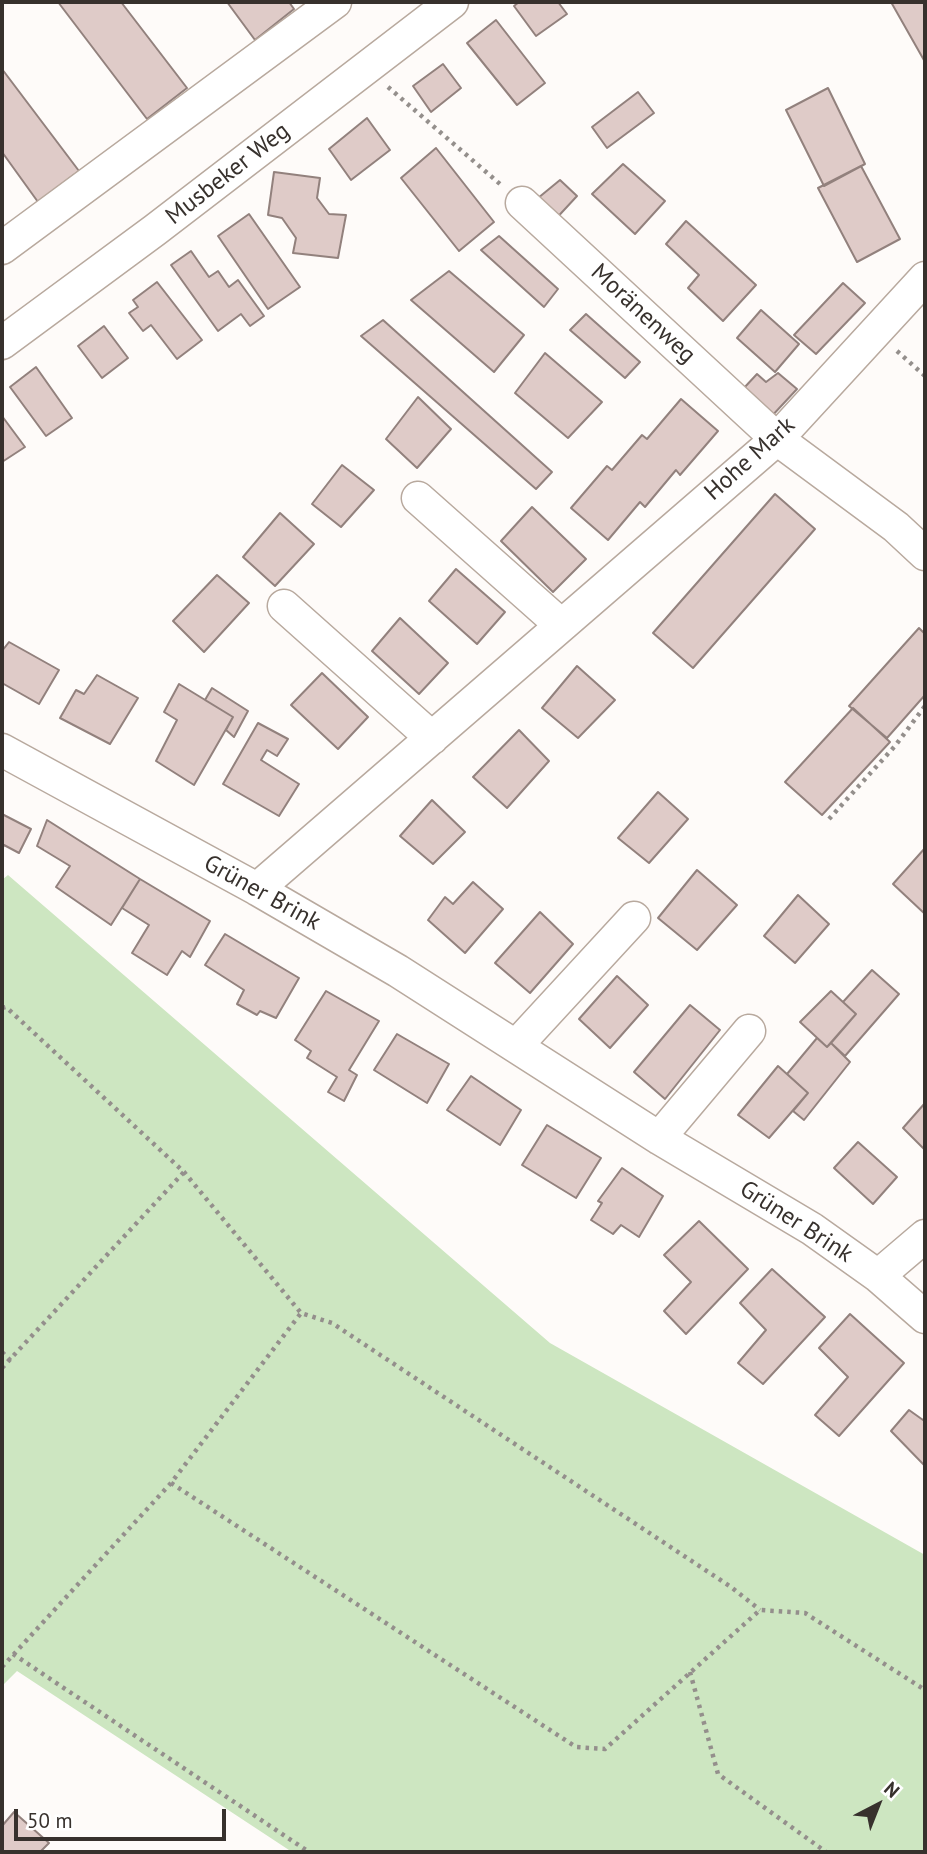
<!DOCTYPE html>
<html>
<head>
<meta charset="utf-8">
<style>
  body { margin:0 }
  #map { position:relative; width:927px; height:1854px; overflow:hidden; background:#fefbf9; font-family:"PT Sans",sans-serif }
  canvas { display:block }
  .frame { position:absolute; inset:0; border:4px solid #37312d; pointer-events:none }
  .north { position:absolute; left:843px; top:1770px; width:70px; height:70px; -webkit-text-stroke:5px #fff; paint-order:stroke; rotate:42deg; font-size:19px; font-weight:700; line-height:28px; text-align:center; color:#37312d }
  .north::after { content:''; display:block; margin:auto; width:24px; height:32px; background:#37312d; clip-path:polygon(50% 0,100% 100%,50% 72%,0 100%) }
  .scale { position:absolute; left:14px; top:1809px; width:212px; height:32px; box-sizing:border-box; border:4px solid #37312d; border-top:0; padding-left:9px; font-size:21px; line-height:24px; white-space:nowrap; color:#37312d; -webkit-text-stroke:5px #fff; paint-order:stroke }
</style>
</head>
<body>
<div id="map">
<canvas width="927" height="1854"></canvas>
<div class="frame"></div>
<div class="north">N</div>
<div class="scale">50 m</div>
</div>
<script>
const c = document.querySelector('canvas').getContext('2d');
c.lineJoin = 'round';
function paint(path, color) { c.fillStyle = color; c.fill(path, 'evenodd'); }
function stroke(path, color, width, dash) { c.strokeStyle = color; c.lineWidth = width; c.lineCap = dash ? 'butt' : 'round'; c.setLineDash(dash || []); c.stroke(path); }
function drawText(font, color, halo, rows, align = 'center') {
  c.font = font + ' "PT Sans",sans-serif'; c.lineWidth = 5; c.setLineDash([]); c.textBaseline = 'middle'; c.strokeStyle = halo; c.fillStyle = color; for (const [text, x, y, turn = 0] of rows) {
    c.save(); c.translate(x, y); c.rotate((+turn || 0) * Math.PI / 180); c.textAlign = isNaN(turn) ? turn : align; if (halo) c.strokeText(text, 0, 0); c.fillText(text, 0, 0); c.restore();
  }
}
paint(new Path2D(`
  M8 875 550 1343 925 1555V1852H292L17 1671 2 1686V880Z`), '#cde6c1');
const building = new Path2D(`
  M58 2H121L187 88 147 119Z
  M227 2H289L294 9 255 40Z
  M519 2H558L567 14 536 36 514 6Z
  M891 2H925V62Z
  M496 20 545 83 517 105 467 43Z
  M443 64 461 88 431 112 413 86Z
  M2 69 79 171 38 202 2 152Z
  M828 88 865 164 824 186 786 110Z
  M638 92 654 113 607 148 592 127Z
  M367 118 390 150 351 180 329 149Z
  M436 148 494 222 459 251 401 178Z
  M623 164 665 201 635 234 592 194Z
  M861 166 900 239 857 262 818 188Z
  M274 172 320 178 317 198 329 214 346 215 338 258 293 253 296 238 282 218 268 215Z
  M560 180 577 196 552 223 532 203Z
  M249 214 300 287 268 309 218 236Z
  M686 221 756 285 723 321 688 288 699 275 666 244Z
  M499 236 558 289 544 307 481 250Z
  M191 251 209 277 218 271 229 287 238 280 264 316 250 326 241 314 218 331 171 265Z
  M449 271 524 335 494 372 411 300Z
  M157 282 202 340 177 359 151 325 143 331 129 313 138 307 133 300Z
  M843 283 865 303 816 354 794 335Z
  M761 310 799 344 775 372 737 338Z
  M586 314 640 362 625 378 570 330Z
  M383 320 552 472 536 489 361 336Z
  M104 326 128 358 102 378 78 346Z
  M545 353 602 402 568 438 515 393Z
  M36 367 72 418 46 436 10 387Z
  M778 373 797 389 770 418 743 389 757 374 766 382Z
  M418 397 451 429 417 468 386 439Z
  M681 399 718 431 680 475 676 470 645 507 640 502 608 540 571 508 607 466 612 470 642 435 647 439Z
  M2 416 25 447 2 462Z
  M342 465 374 490 341 527 312 504Z
  M775 494 815 529 693 668 653 633Z
  M532 507 586 559 553 592 501 541Z
  M280 513 314 544 275 586 243 557Z
  M456 569 505 612 477 644 429 601Z
  M217 575 249 603 204 652 173 621Z
  M400 618 448 663 419 694 372 651Z
  M919 628 925 634V695L887 738 849 706Z
  M9 642 59 670 39 704 2 683V651Z
  M577 666 615 700 578 738 542 708Z
  M322 673 368 717 338 749 291 705Z
  M97 675 138 698 110 744 60 718 76 690 84 694Z
  M179 684 233 717 194 785 156 761 177 720 164 712Z
  M212 688 248 711 234 737 226 730 233 717 205 700Z
  M853 708 890 742 822 815 785 782Z
  M258 723 288 739 277 756 267 750 261 760 299 784 279 816 223 784Z
  M519 730 549 761 507 808 473 777Z
  M658 792 688 819 649 863 618 838Z
  M432 800 465 832 433 864 400 836Z
  M2 814 31 829 19 853 4 845 2 850Z
  M47 820 140 879 111 925 56 887 70 866 37 846Z
  M925 848V914L893 884Z
  M697 870 737 905 697 950 658 918Z
  M140 879 210 921 190 957 182 951 167 975 132 953 149 925 122 908Z
  M473 882 503 909 465 953 428 920 445 897 453 904Z
  M798 895 829 924 795 963 764 936Z
  M540 912 573 944 530 993 495 963Z
  M225 934 299 978 276 1018 260 1011 257 1015 237 1004 244 990 205 965Z
  M872 970 899 994 845 1056 831 1043 856 1014 843 1002Z
  M617 976 648 1005 610 1048 579 1019Z
  M326 991 379 1021 349 1070 357 1075 344 1101 328 1092 337 1077 307 1058 311 1051 295 1040Z
  M831 991 856 1014 827 1047 800 1022Z
  M690 1005 720 1030 665 1099 634 1072Z
  M397 1034 449 1064 427 1103 374 1070Z
  M817 1038 827 1047 831 1043 850 1062 804 1120 793 1111 808 1093 787 1074Z
  M778 1066 808 1093 769 1138 738 1115Z
  M471 1076 521 1110 500 1145 447 1110Z
  M925 1103V1150L903 1128Z
  M547 1125 601 1158 576 1198 522 1165Z
  M858 1142 897 1177 873 1204 834 1168Z
  M622 1168 663 1196 639 1237 621 1225 613 1234 591 1220 602 1203 598 1201Z
  M699 1221 748 1269 686 1334 664 1311 691 1282 664 1255Z
  M772 1269 825 1317 763 1384 738 1363 766 1330 740 1303Z
  M850 1314 904 1363 839 1436 815 1415 848 1377 819 1348Z
  M909 1410 923 1420 925 1417V1466L891 1431Z
  M14 1812 49 1843 40 1852H2V1826Z`);
paint(building, '#dfcbc8');
stroke(building, '#92817d', 2);
const minor = new Path2D(`
  M522 203 777 439 896 527 925 554
  M2 248 335 2
  M2 343 155 230 452 2
  M418 498 561 625
  M284 606 432 738
  M2 750 257 889 398 971 659 1138 812 1229 878 1276 925 1317
  M257 889 777 439 925 278
  M516 1046 634 918
  M659 1138 749 1031
  M878 1276 925 1236`);
stroke(minor, '#b8a99e', 35);
stroke(new Path2D(`
  M388 87 500 184
  M897 351 925 376
  M829 819 895 746 925 706
  M2 1008 6 1007 184 1172 301 1313 332 1323 731 1587 760 1610
  M2 1352 11 1361
  M2 1368 184 1172
  M171 1483 576 1747 605 1749 760 1610 805 1613 925 1690
  M13 1654 309 1852
  M2 1667 171 1483 301 1313
  M690 1672 718 1774 826 1852`), '#948f8c', 4.5, [3.5, 5]);
stroke(minor, '#fff', 32);
drawText('24px', '#37312d', '#fff', [
  ["Musbeker Weg",228,174,-38],
  ["Moränenweg",643,314,43],
  ["Hohe Mark",750,459,-42],
  ["Grüner Brink",262,893,29],
  ["Grüner Brink",796,1222,33]
]);
</script>
</body>
</html>
